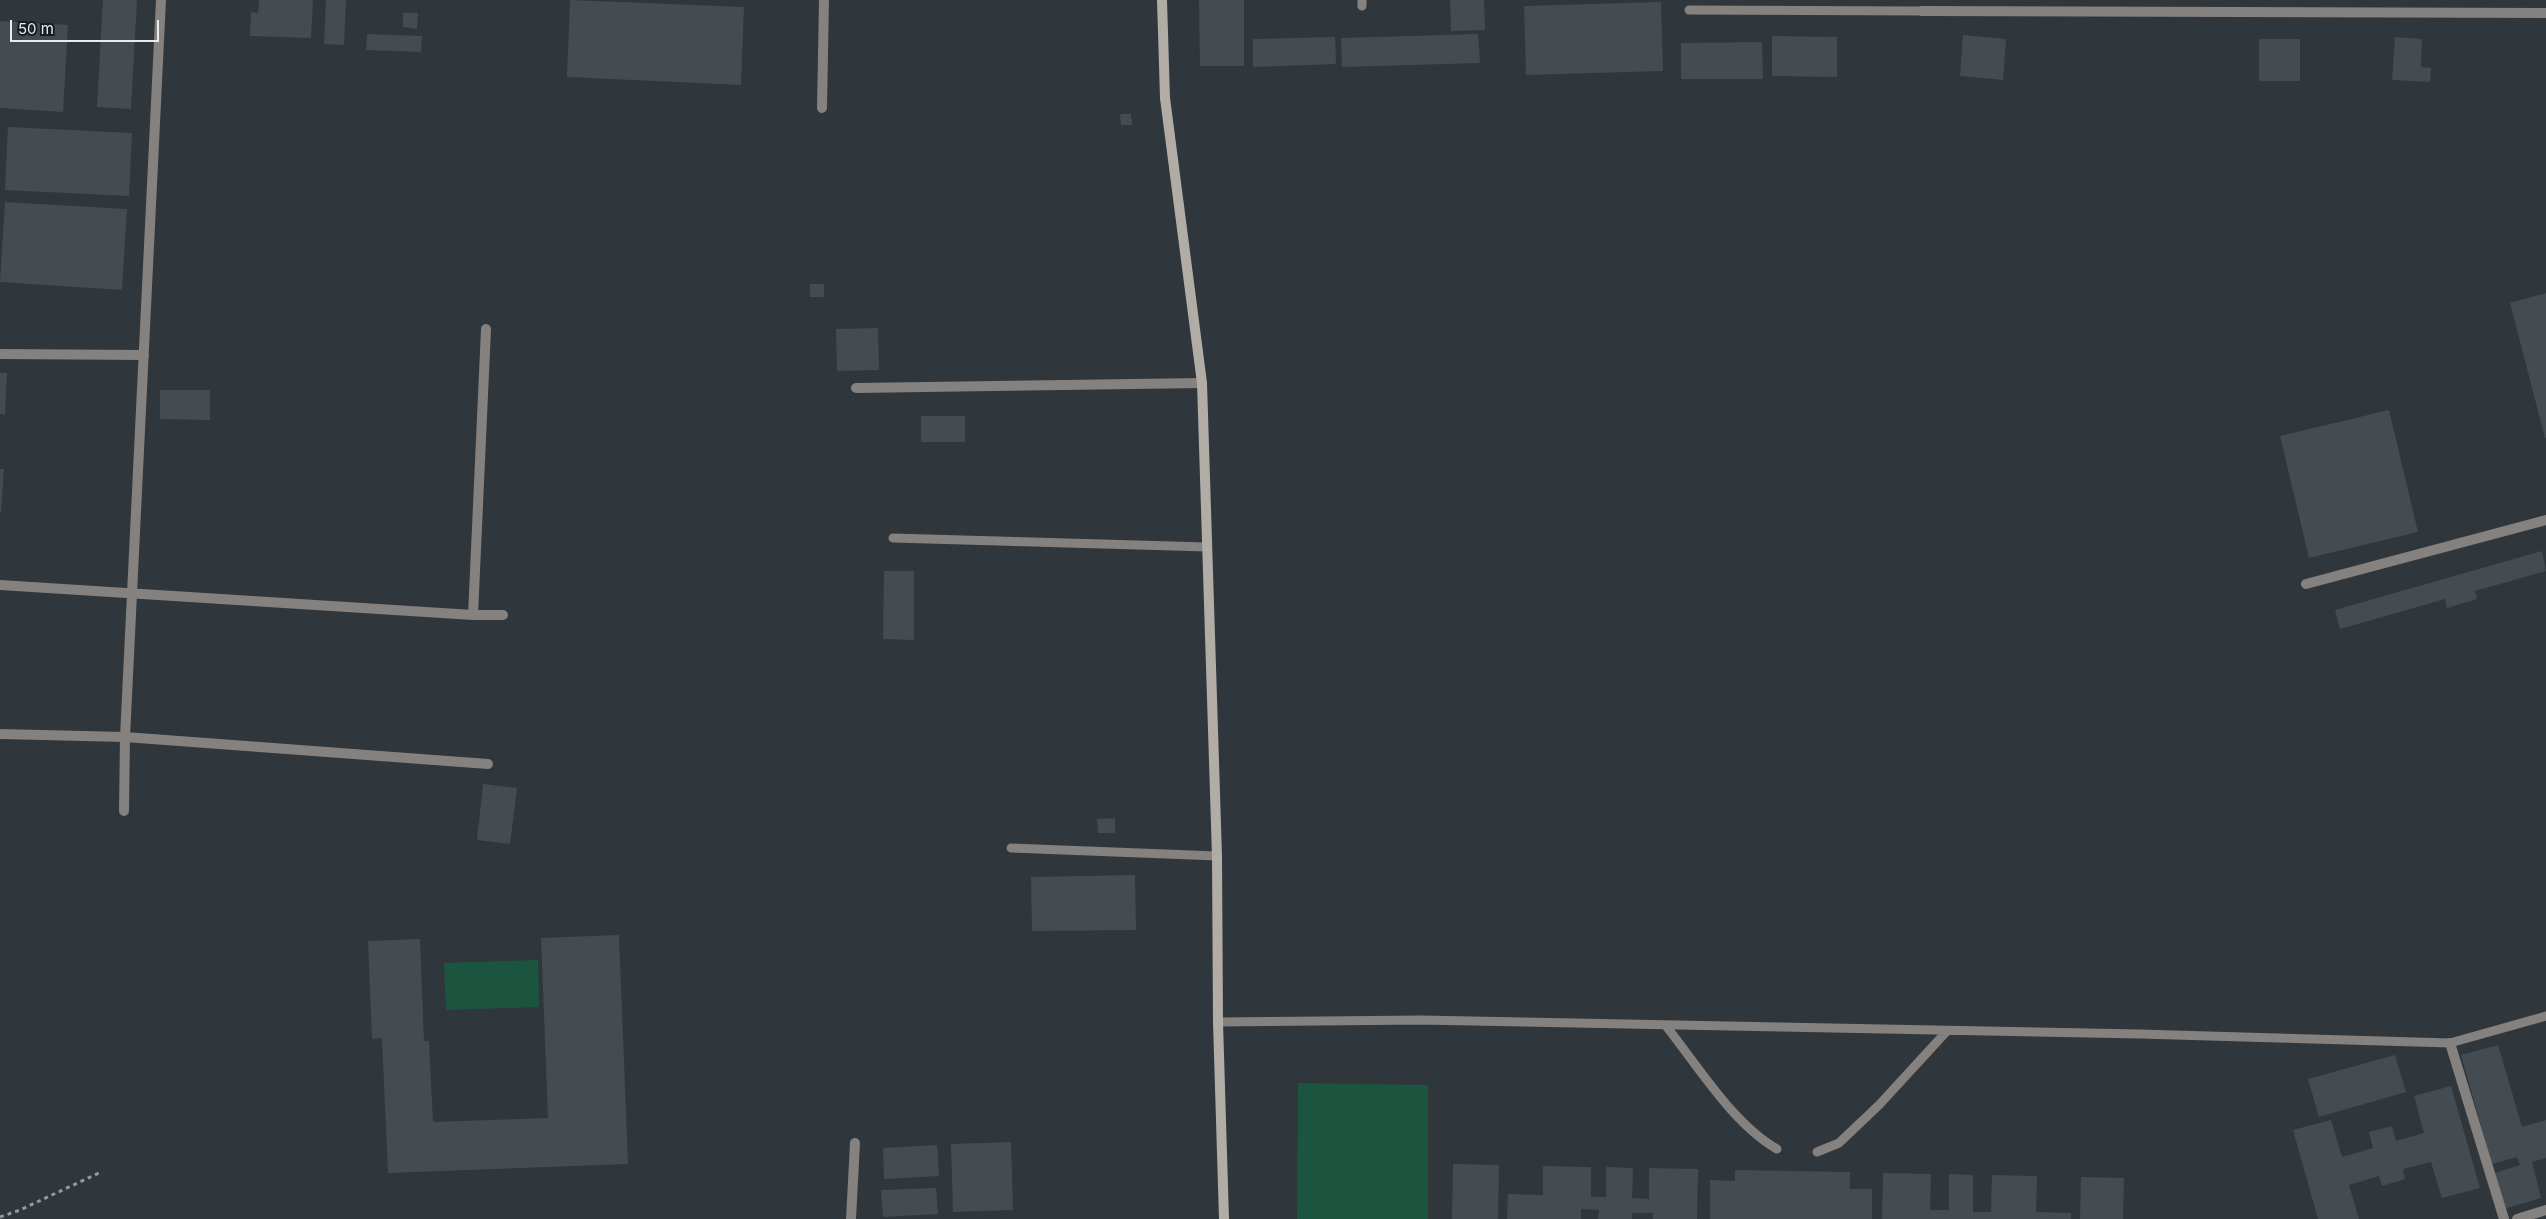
<!DOCTYPE html>
<html>
<head>
<meta charset="utf-8">
<style>
  body { margin:0 }
  #map { position:relative; width:2546px; height:1219px; overflow:hidden; background:#2f363c; font-family:Inter,sans-serif }
  canvas { display:block }
  .scale { position:absolute; left:10px; top:20px; width:149px; height:22px; box-sizing:border-box; border:2px solid #e7ecef; border-top:0; padding-left:6px; font-size:15px; line-height:18px; white-space:nowrap; color:#e7ecef; -webkit-text-stroke:4px #1a1d20; paint-order:stroke }
</style>
</head>
<body>
<div id="map">
<canvas width="2546" height="1219"></canvas>
<div class="scale">50 m</div>
</div>
<script>
const c = document.querySelector('canvas').getContext('2d');
c.lineJoin = 'round';
function paint(path, color) { c.fillStyle = color; c.fill(path, 'evenodd'); }
function stroke(path, color, width, dash) { c.strokeStyle = color; c.lineWidth = width; c.lineCap = dash ? 'butt' : 'round'; c.setLineDash(dash || []); c.stroke(path); }
paint(new Path2D(`
  M538 960 539 1007 446 1010 444 963Z
  M1298 1083 1428 1085V1219H1297Z`), '#1b553f');
paint(new Path2D(`
  M103 0H137L131 109 97 107Z
  M259 0H313L311 38 250 36 251 12 258 13Z
  M326 0H346L344 45 324 44Z
  M570 0 744 7 741 85 567 77Z
  M1199 0H1244V66H1200Z
  M1450 0H1484L1485 30 1451 31Z
  M1661 2 1663 71 1526 75 1524 6Z
  M403 13H418L417 29 403 27Z
  M0 21 68 25 63 112 0 108Z
  M367 34 422 36 421 52 366 50Z
  M1478 34 1480 63 1342 67 1341 38Z
  M1963 35 2006 39 2003 80 1960 76Z
  M1772 36 1837 37V77L1772 76Z
  M1335 37 1336 64 1253 67V39Z
  M2395 37 2422 39 2421 67 2431 68 2430 82 2392 80Z
  M2259 39H2300V81H2259Z
  M1762 42 1763 79H1681V43Z
  M1120 114H1131L1132 125H1121Z
  M8 127 132 133 129 196 5 190Z
  M5 202 127 209 122 290 0 282Z
  M810 284H824V297H810Z
  M2546 293V438H2545L2510 303Z
  M878 328 879 370 837 371 836 329Z
  M0 373H7L5 415 0 414Z
  M160 390H210V420L160 419Z
  M2389 410 2418 532 2309 558 2280 436Z
  M921 416H965V442H921Z
  M0 469H4L1 512H0Z
  M2542 551 2546 571 2475 591 2477 599 2447 608 2445 599 2340 629 2335 610Z
  M884 571H914V640L883 639Z
  M483 784 517 788 510 844 477 840Z
  M1115 818V833H1098L1097 819Z
  M1135 875 1136 930 1032 931 1031 877Z
  M619 935 628 1164 388 1173 382 1038 372 1039 368 941 420 939 424 1041H429L433 1122 548 1118 541 938Z
  M2498 1045 2522 1127 2546 1120V1158L2532 1162 2541 1198 2504 1209 2495 1173 2520 1165 2517 1157 2492 1164 2461 1055Z
  M2395 1055 2406 1092 2319 1117 2308 1079Z
  M2451 1086 2480 1188 2442 1198 2431 1162 2403 1169 2405 1179 2382 1186 2379 1176 2349 1185 2359 1219H2318L2293 1130 2331 1120 2342 1157 2373 1148 2369 1132 2392 1126 2396 1141 2424 1133 2414 1096Z
  M1011 1142 1013 1210 953 1212 951 1144Z
  M937 1145 939 1176 884 1179 883 1148Z
  M1453 1164 1499 1165 1498 1219H1452Z
  M1543 1166 1591 1167V1197H1606V1167L1633 1168 1632 1198 1649 1199V1168L1698 1169 1697 1219H1653V1213H1632V1219H1598L1599 1210 1581 1209V1219H1507L1508 1194 1543 1195Z
  M1735 1170 1850 1172V1189H1872V1219H1710V1180L1735 1181Z
  M1883 1173 1931 1174 1930 1210H1949V1174L1973 1175V1212H1991L1992 1175 2037 1176 2036 1212 2071 1213V1219H1882Z
  M2081 1177 2124 1178 2123 1219H2080Z
  M936 1188 938 1214 883 1217 881 1190Z`), '#444c52');
stroke(new Path2D(`
  M0 1217 20 1210 101 1172`), '#93999d', 3, [4, 4]);
stroke(new Path2D(`
  M1362 6V0
  M1689 10 1922 11
  M893 538 1207 547
  M1011 848 1217 856
  M1218 1022 1421 1020 2140 1034 2450 1043 2546 1016
  M1666 1026C1698 1066 1733 1124 1777 1149
  M1817 1152 1839 1143 1879 1105 1947 1031`), '#85817e', 9);
stroke(new Path2D(`
  M1922 11 2546 13
  M822 108 824 0
  M0 354 144 355
  M856 388 1202 383
  M2306 584 2546 520
  M0 585 473 615H503
  M473 615 486 329
  M0 734 125 737 488 764
  M124 811 125 737 161 0
  M2450 1043 2504 1219
  M851 1219 855 1143
  M2517 1219 2546 1210`), '#85817e', 10);
stroke(new Path2D(`
  M1162 0 1165 98 1202 383 1217 856 1218 1022 1224 1219`), '#b2aca7', 10);
</script>
</body>
</html>
